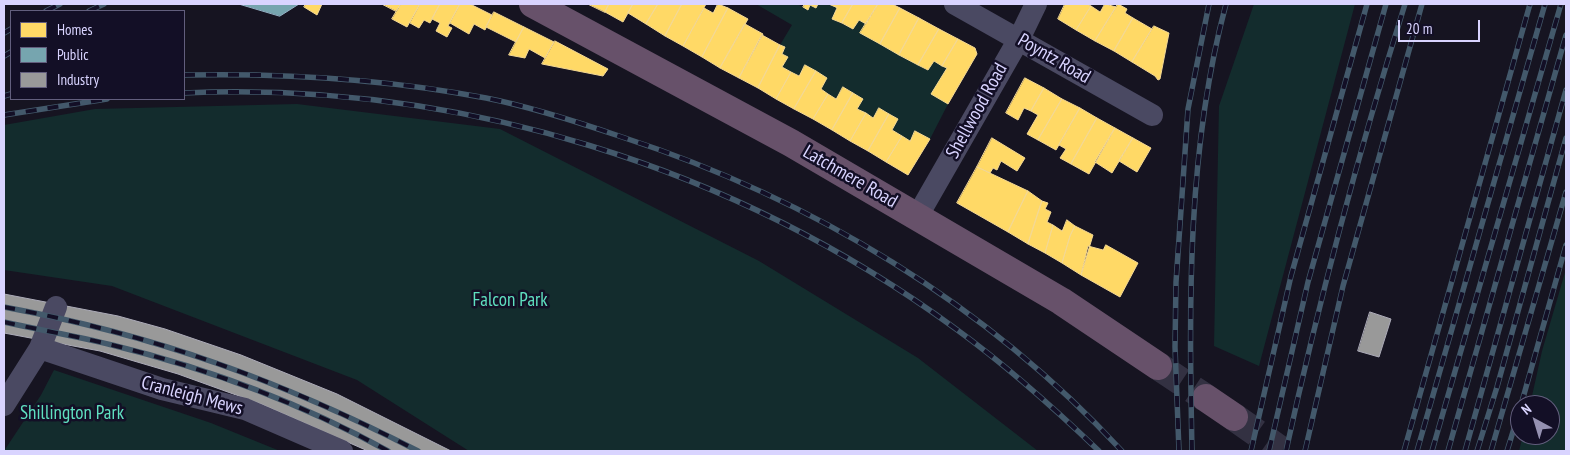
<!DOCTYPE html>
<html>
<head>
<meta charset="utf-8">
<style>
  body { margin:0 }
  #map { position:relative; width:1570px; height:455px; overflow:hidden; background:#161421; font-family:"PT Sans Narrow",sans-serif }
  canvas { display:block }
  .frame { position:absolute; inset:0; border:5px solid #d9d4ff; pointer-events:none }
  .legend { position:absolute; left:10px; top:10px; width:175px; height:90px; box-sizing:border-box; background:#130f26; border:1px solid #625e7d; margin:0; padding:6px 9px; list-style:none; font-size:15px; color:#d9d4ff }
  .legend li { display:flex; align-items:center; gap:10px; height:25px }
  .legend b { width:25px; border:1px solid #625e7d }
  .north { position:absolute; left:1510px; top:395px; width:50px; height:50px; box-sizing:border-box; background:#130f26; border:1px solid #625e7d; border-radius:50%; rotate:321deg; font-size:14px; font-weight:700; line-height:20px; text-align:center; color:#d9d4ff }
  .north::after { content:''; display:block; margin:auto; width:18px; height:22px; background:#9591b1; clip-path:polygon(50% 0,100% 100%,50% 72%,0 100%) }
  .scale { position:absolute; left:1398px; top:20px; width:82px; height:22px; box-sizing:border-box; border:2px solid #d9d4ff; border-top:0; padding-left:6px; font-size:15px; line-height:18px; white-space:nowrap; color:#d9d4ff; -webkit-text-stroke:4px #130f26; paint-order:stroke }
</style>
</head>
<body>
<div id="map">
<canvas width="1570" height="455"></canvas>
<div class="frame"></div>
<ul class="legend">
<li><b style="height:14px;background:#ffd966"></b>Homes</li>
<li><b style="height:14px;background:#76a5af"></b>Public</li>
<li><b style="height:14px;background:#999"></b>Industry</li>
</ul>
<div class="north">N</div>
<div class="scale">20 m</div>
</div>
<script>
const c = document.querySelector('canvas').getContext('2d');
c.lineJoin = 'round';
function paint(path, color) { c.fillStyle = color; c.fill(path, 'evenodd'); }
function stroke(path, color, width, dash) { c.strokeStyle = color; c.lineWidth = width; c.lineCap = dash ? 'butt' : 'round'; c.setLineDash(dash || []); c.stroke(path); }
function drawText(font, color, halo, rows, align = 'center') {
  c.font = font + ' "PT Sans Narrow",sans-serif'; c.lineWidth = 5; c.setLineDash([]); c.textBaseline = 'middle'; c.strokeStyle = halo; c.fillStyle = color; for (const [text, x, y, turn = 0] of rows) {
    c.save(); c.translate(x, y); c.rotate((+turn || 0) * Math.PI / 180); c.textAlign = isNaN(turn) ? turn : align; if (halo) c.strokeText(text, 0, 0); c.fillText(text, 0, 0); c.restore();
  }
}
paint(new Path2D(`
  M756 4H797L808 10 810 5 816 8 818 4H829L837 8 832 19 853 29 859 20 866 24 861 33 927 70 934 61 947 68 932 94 948 104 930 139 916 131 910 141 892 130 898 119 879 108 873 118 857 109 863 99 844 87 836 99 821 89 827 78 805 65 799 76 782 67 788 57 782 54 785 48 780 45 792 25Z
  M1254 4H1355L1259 366 1214 346 1219 106Z
  M297 104 500 129 759 261 918 358 1038 451H469L357 380 112 286 4 270V125L95 109Z
  M1566 269V447L1565 451H1519L1523 435H1550V405H1530L1542 351Z
  M54 370 211 423 280 451H4L41 395Z`), '#132c2d');
const homes = new Path2D(`
  M306 4H322L317 15 304 7Z
  M382 4H401L396 11Z
  M401 4H420L407 27 392 19Z
  M420 4H440L430 23 424 20 419 28 410 23Z
  M440 4H460L448 26 452 28 447 37 436 31 440 23 432 19Z
  M460 4H470L492 15 485 30 474 24 469 34 450 23Z
  M588 4H609L605 12Z
  M609 4H633L623 22 605 12Z
  M633 4H658L646 24 628 13Z
  M658 4H682L665 36 646 24Z
  M682 4H706L683 46 665 36Z
  M718 4 728 8 702 57 683 46 704 8 713 13Z
  M805 4H818L816 8 810 5 808 10 803 7Z
  M829 4H853L842 23 832 19 837 8Z
  M853 4H878L866 24 859 20 853 29 842 23Z
  M878 4H892L900 8 880 44 860 33Z
  M1065 4H1087L1091 6 1076 30 1058 19Z
  M1105 4 1116 7 1095 41 1076 30 1091 6 1100 12Z
  M1118 4 1127 9 1125 13 1133 18 1114 51 1095 41Z
  M728 8 748 19 720 68 702 57Z
  M900 8 919 18 899 55 880 44Z
  M494 12 524 27 516 42 486 27Z
  M919 18 939 29 918 65 899 55Z
  M1133 18 1152 29 1132 62 1114 51Z
  M745 24 763 34 739 78 720 68Z
  M1154 26 1169 33 1160 79 1158 80 1155 76 1132 62Z
  M524 27 554 42 545 58 529 49 525 58 509 55Z
  M939 29 958 39 942 66 934 61 928 70 918 65Z
  M762 35 780 45 758 88 739 78Z
  M958 39 975 48 977 54 948 104 931 94 947 68 942 66Z
  M555 41 608 69 603 76 542 64Z
  M780 45 785 47 782 54 788 57 782 67 791 72 776 99 758 88Z
  M805 65 816 71 794 109 776 99 791 72 799 76Z
  M816 71 827 78 821 89 828 94 813 119 794 109Z
  M1025 78 1044 88 1031 111 1024 108 1018 120 1006 113Z
  M843 87 853 93 832 130 813 119 828 94 836 99Z
  M1044 88 1062 99 1038 140 1027 134 1038 115 1031 111Z
  M853 93 863 99 857 109 866 113 850 141 832 130Z
  M1062 99 1080 108 1056 150 1038 140Z
  M879 108 889 114 868 151 850 141 866 113 873 118Z
  M1080 108 1097 118 1071 164 1060 158 1066 149 1059 145Z
  M889 114 898 119 892 130 902 136 886 162 868 151Z
  M1097 118 1115 128 1089 174 1071 164Z
  M1115 128 1133 138 1112 173 1095 162Z
  M915 131 930 139 908 175 886 162 902 136 910 141Z
  M992 138 1025 158 1017 171 1001 161 997 170 993 168 990 173 977 167Z
  M1133 138 1151 148 1137 172 1119 161Z
  M977 167 1028 191 1008 232 957 203Z
  M1028 191 1042 201 1028 244 1008 232Z
  M1042 201 1048 203 1045 209 1051 212 1047 222 1053 225 1045 253 1028 244Z
  M1067 220 1075 226 1070 236 1062 263 1045 253 1053 225 1062 231Z
  M1075 226 1093 235 1081 275 1062 263 1070 236Z
  M1106 245 1138 263 1120 297 1081 275 1088 246 1103 250Z`);
paint(homes, '#ffd966');
stroke(homes, '#f4d894', 1);
const public = new Path2D(`
  M239 4H299L280 16Z`);
paint(public, '#76a5af');
stroke(public, '#94b3c7', 1);
const industry = new Path2D(`
  M4 294 118 316 165 329 241 355 337 394 451 451H368L261 404 178 374 100 351 4 333Z
  M1370 312 1391 319 1379 357 1358 351Z`);
paint(industry, '#999');
stroke(industry, '#acabb8', 1);
stroke(new Path2D(`
  M1158 366 1206 398
  M1234 417 1282 451`), '#333142', 28, [28, 14]);
stroke(new Path2D(`
  M955 4 1152 115
  M917 217 1019 39 1036 4
  M40 348 162 389 245 409 342 451
  M4 405 40 348 56 307`), '#4a4962', 22);
stroke(new Path2D(`
  M533 4 791 143 1061 301 1158 366
  M1206 398 1234 417`), '#67516a', 28);
const rail = new Path2D(`
  M46 11 60 4
  M89 11 104 4
  M4 33 11 29
  M4 56 11 52
  M184 75C284 73 387 79 486 98 532 107 578 122 622 137 812 199 986 304 1122 451
  M184 93C459 81 735 167 956 329 1007 366 1054 408 1099 451
  M4 96 11 94
  M4 115 107 99
  M4 307C155 335 282 381 418 451
  M4 322C40 330 76 336 112 345 206 368 303 404 388 451
  M1521 405 1566 245
  M1179 451 1175 347 1176 282 1188 109 1209 4
  M1192 451C1189 302 1187 149 1226 4
  M1251 451 1291 276 1367 4
  M1269 451 1308 282 1386 4
  M1286 451C1319 300 1359 151 1405 4
  M1305 451 1343 286 1422 4
  M1404 451 1530 4
  M1417 451 1545 4
  M1432 451 1561 4
  M1448 451 1566 35
  M1465 451 1566 90
  M1477 451 1497 387 1566 138
  M1491 451 1566 192
  M1507 451 1520 409`);
stroke(rail, '#43596b', 5.5);
stroke(rail, '#130f26', 4, [11]);
drawText('19px', '#d9d4ff', '#130f26', [
  ["Poyntz Road",1054,59,30],
  ["Shellwood Road",977,111,-61],
  ["Latchmere Road",850,177,30],
  ["Cranleigh Mews",192,396,15]
]);
drawText('19px', '#5fe0c0', '#130f26', [
  ["Falcon Park",510,301],
  ["Shillington Park",72,414]
]);
</script>
</body>
</html>
